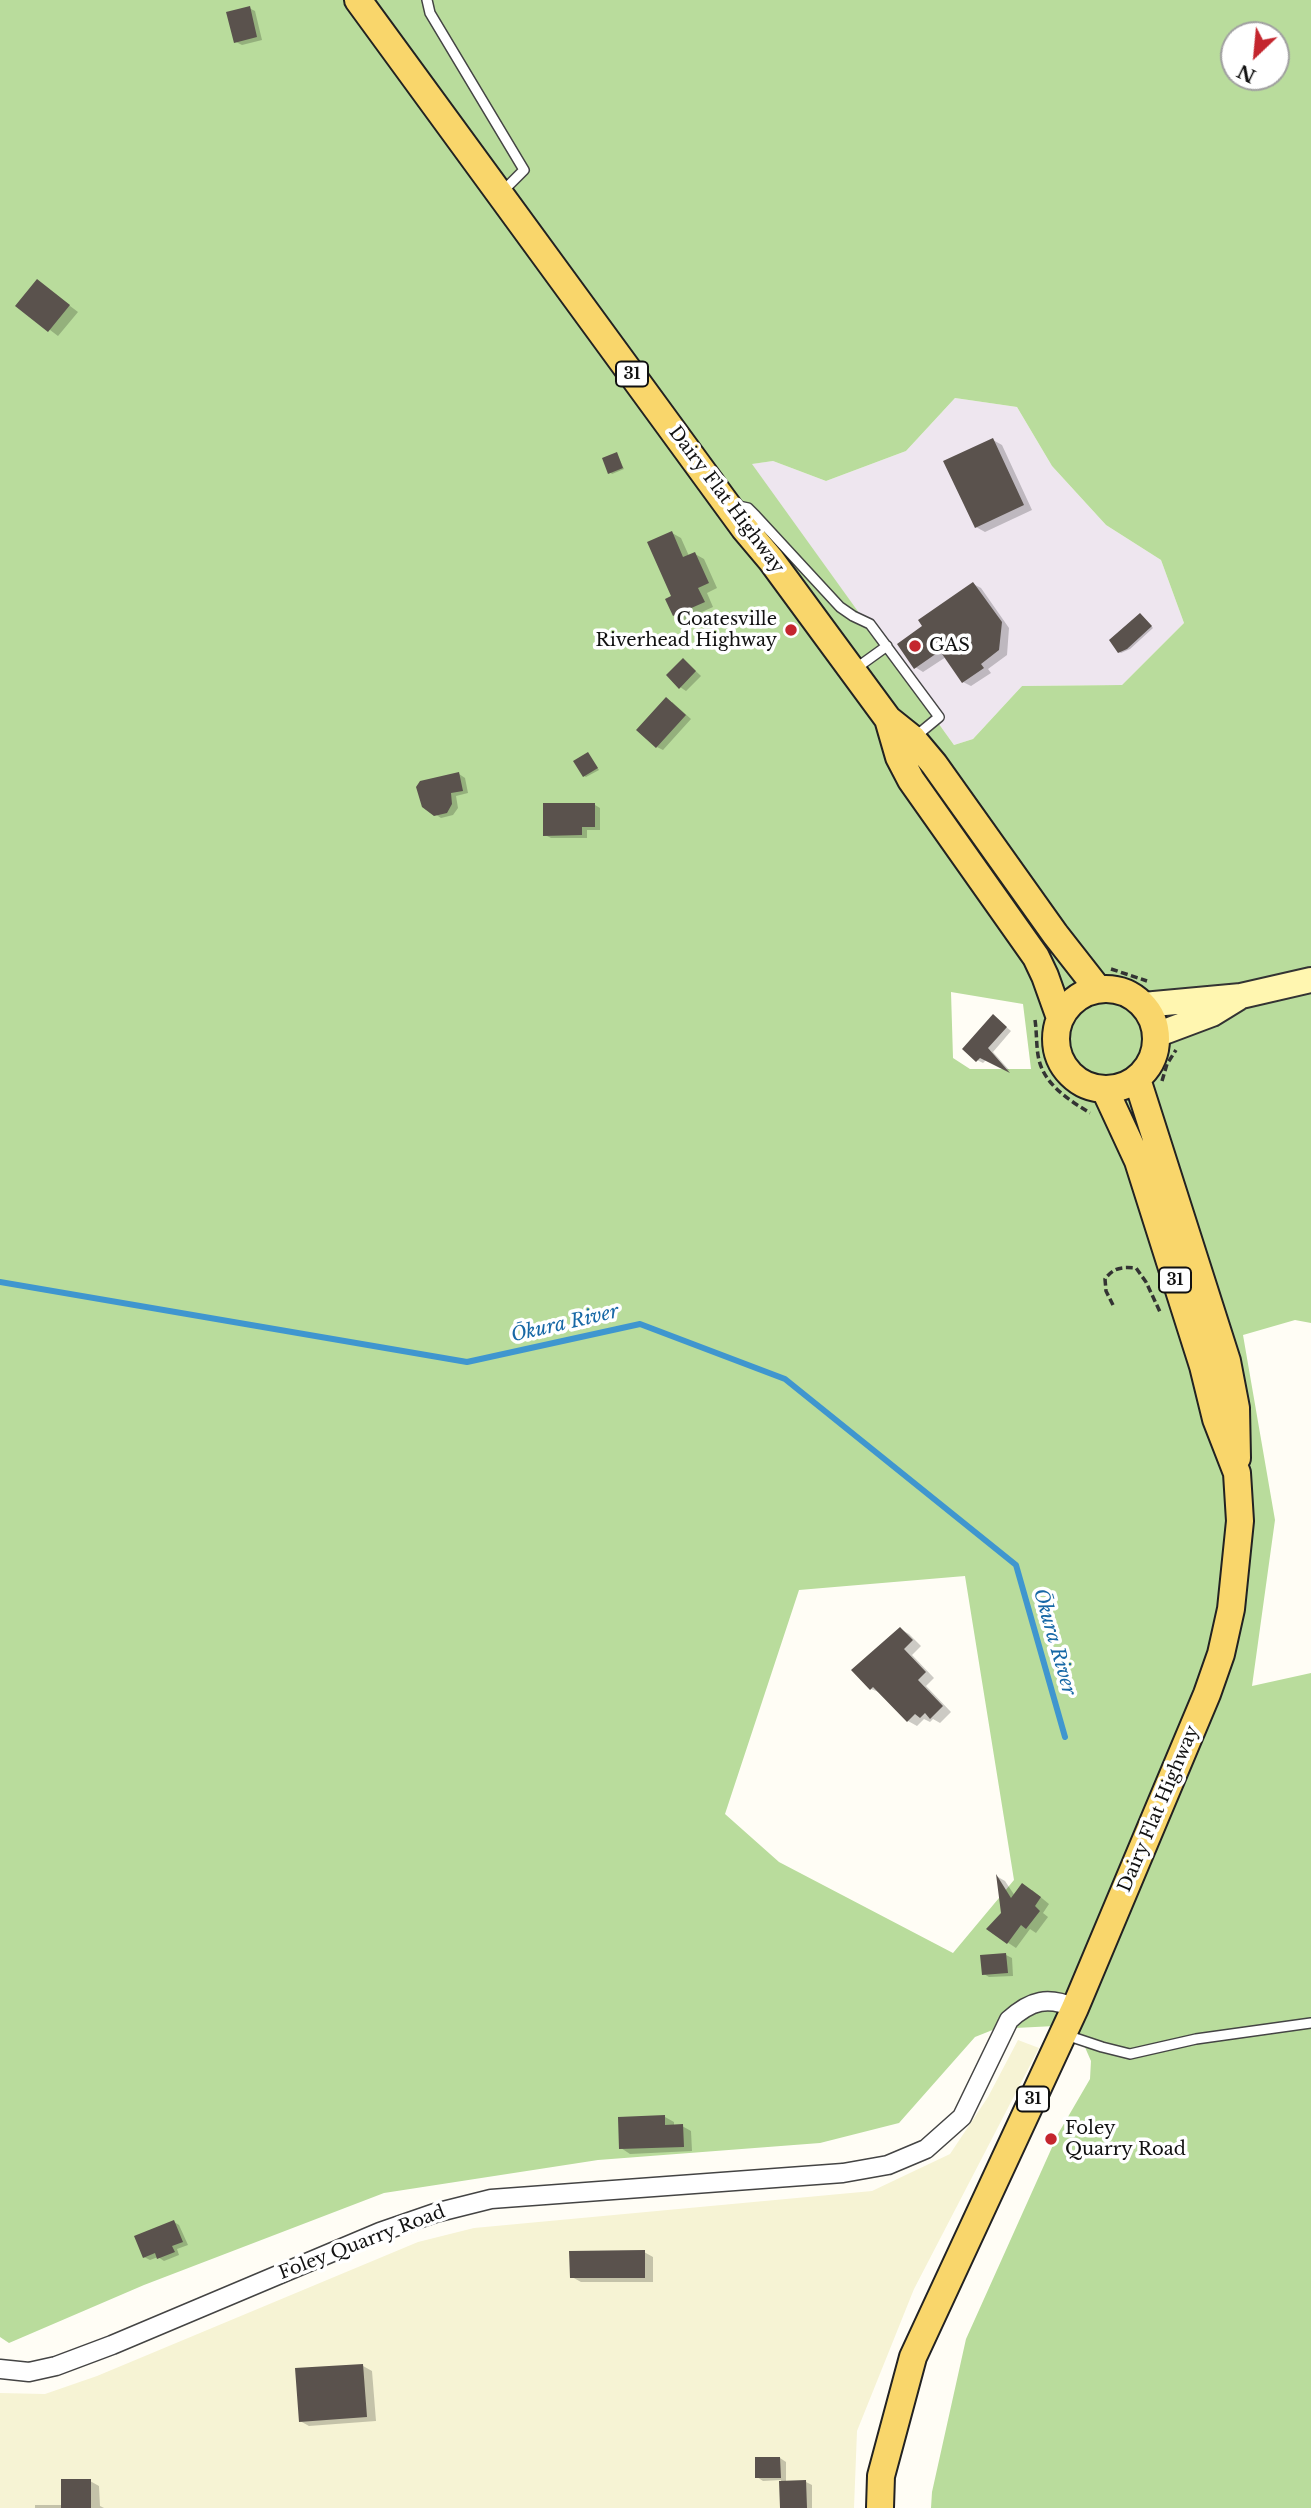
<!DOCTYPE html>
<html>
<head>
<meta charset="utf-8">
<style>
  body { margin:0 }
  #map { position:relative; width:1311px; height:2508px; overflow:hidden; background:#fffdf5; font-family:"Libre Baskerville",serif }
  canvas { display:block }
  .north { position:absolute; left:1220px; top:21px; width:70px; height:70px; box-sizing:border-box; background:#fff; border:2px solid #a0a0a0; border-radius:50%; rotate:206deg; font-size:19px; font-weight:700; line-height:28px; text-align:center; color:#111 }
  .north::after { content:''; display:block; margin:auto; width:24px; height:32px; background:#c4262e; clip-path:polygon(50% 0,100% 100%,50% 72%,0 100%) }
</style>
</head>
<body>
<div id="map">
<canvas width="1311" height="2508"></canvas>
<div class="north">N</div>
</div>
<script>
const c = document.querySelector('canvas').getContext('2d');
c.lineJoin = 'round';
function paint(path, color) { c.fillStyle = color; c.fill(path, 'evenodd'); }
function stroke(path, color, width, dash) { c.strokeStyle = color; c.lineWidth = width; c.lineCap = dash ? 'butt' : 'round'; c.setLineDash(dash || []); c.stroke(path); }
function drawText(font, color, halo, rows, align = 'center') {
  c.font = font + ' "Libre Baskerville",serif'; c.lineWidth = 7; c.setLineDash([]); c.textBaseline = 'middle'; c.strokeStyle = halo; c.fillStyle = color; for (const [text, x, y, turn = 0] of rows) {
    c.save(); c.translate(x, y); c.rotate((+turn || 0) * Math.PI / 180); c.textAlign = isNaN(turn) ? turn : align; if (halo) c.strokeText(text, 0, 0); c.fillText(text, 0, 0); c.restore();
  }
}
paint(new Path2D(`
  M955 398 1017 407 1052 466 1106 525 1161 560 1184 623 1122 685 1022 686 973 739 954 745 751 464 773 461 826 481 906 451Z`), '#eee6ef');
paint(new Path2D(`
  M1018 2040 1039 2048 914 2289 857 2431 854 2508H0V2393L45 2394 97 2376 418 2242 474 2228 872 2191 950 2154 988 2097Z`), '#f6f3d4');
paint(new Path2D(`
  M0 0H1311V1323L1295 1320 1243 1335 1275 1520 1252 1686 1311 1673V2508H931L932 2492 966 2339 1058 2134 1090 2079 1091 2061 1084 2045 1055 2026 995 2029 975 2037 899 2123 820 2143 598 2160 384 2193 144 2285 9 2343 0 2337ZM1234 35H1276V77H1234ZM955 398 1017 407 1052 466 1106 525 1161 560 1184 623 1122 685 1022 686 973 739 954 745 752 464 773 461 826 481 906 451ZM951 992 1023 1004 1031 1069H970L953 1058ZM965 1576 1014 1880 953 1953 779 1862 725 1814 799 1590Z`), '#b9dc9c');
paint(new Path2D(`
  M249 8 255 11 262 40 242 45 236 42Z
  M37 281 78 312 58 336 17 305Z
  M993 440 1002 445 1032 510 985 532 976 527Z
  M617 454 624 469 612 474 610 472Z
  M672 533 681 538 689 556 695 554 704 559 717 588 707 593 713 607 684 620 674 614Z
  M973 584 981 588 1009 628 1007 655 988 669 991 673 971 686 963 682 946 657 923 672 915 667 924 627Z
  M1142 616 1153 628 1130 649 1121 653 1119 652Z
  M684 660 701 676 686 691 680 687Z
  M672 702 691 719 663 750 657 747Z
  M588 754 599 770 586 777 584 776Z
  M459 774 465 778 468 793 456 796 458 808 453 815 441 818 435 814Z
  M595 805 600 808V830H587V838H551L545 835Z
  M998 1020 1011 1031 993 1052 1010 1071 986 1060 983 1063 977 1060Z
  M900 1629 909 1634 921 1646 912 1655 934 1678 926 1686 951 1712 940 1723 933 1719 930 1722 924 1719 917 1726 908 1721 881 1693 871 1689Z
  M998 1877 1005 1881 1015 1896 1032 1890 1049 1904 1043 1913 1048 1917 1036 1933 1030 1929 1016 1948 1007 1942Z
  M1006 1955 1012 1958 1013 1976 989 1977 984 1974Z
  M665 2117 674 2122V2126H682L691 2131 692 2151 630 2154 621 2148Z
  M174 2222 179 2225 188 2245 177 2249 179 2255 164 2261 158 2257 150 2260 144 2257Z
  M644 2252 653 2257V2282H581L572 2277Z
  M363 2366 372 2371 376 2421 309 2426 300 2421Z
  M780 2458 786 2462V2483L806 2482 812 2485V2508H782L781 2480 763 2481 757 2477Z
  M90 2481 99 2486 100 2506 104 2508H35V2505H63Z`), '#0003');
stroke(new Path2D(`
  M0 1282 467 1362 640 1324 785 1379 1016 1565 1065 1737`), '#3f96cf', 6);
paint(new Path2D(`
  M250 6 257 37 234 43 226 12Z
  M37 279 70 305 48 332 15 306Z
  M993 438 1024 505 975 528 943 461Z
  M617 452 623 468 608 474 602 458Z
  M672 531 683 557 695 552 709 583 698 588 705 602 673 616 665 599 671 596 647 542Z
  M973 582 1002 622 999 650 981 664 984 668 962 683 940 651 914 669 897 644 922 626 918 620Z
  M1140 613 1152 626 1127 649 1118 653 1109 640Z
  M683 658 696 671 679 689 666 675Z
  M666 697 686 715 656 748 636 730Z
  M588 752 598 768 583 777 573 761Z
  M459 772 463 791 451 793 452 804 447 813 434 816 422 807 416 787 420 781Z
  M543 803H595V827H582V835L543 836Z
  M993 1014 1007 1027 988 1048 1010 1073 980 1058 976 1062 962 1049Z
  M900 1627 913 1640 904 1649 926 1672 918 1680 943 1706 930 1719 925 1713 920 1718 915 1714 907 1722 873 1687 870 1690 851 1670Z
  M996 1874 1011 1898 1022 1883 1041 1897 1035 1906 1040 1911 1026 1929 1021 1925 1007 1944 986 1929 1001 1913Z
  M1006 1953 1008 1973 982 1975 980 1955Z
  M665 2115V2125L683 2124 684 2147 619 2149 618 2117Z
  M174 2220 183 2242 172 2246 175 2252 157 2259 155 2253 143 2258 134 2236Z
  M645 2250V2278H570L569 2251Z
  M363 2364 367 2417 299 2422 295 2368Z
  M755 2457H780L781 2478H755Z
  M61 2479H91V2508H61Z
  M806 2480 807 2508H780L779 2481Z`), '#5a524d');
const service = new Path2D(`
  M427 0 430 13 524 170 503 191
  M734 505 748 508 756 516 840 607 853 616 870 624 939 717 916 736
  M855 669 887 646
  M1066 2035 1102 2047 1130 2054 1196 2039 1311 2023`);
const minor = new Path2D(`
  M0 2369 29 2372 56 2366 112 2345 380 2232 435 2213 491 2199 843 2173 888 2165 926 2149 962 2117 1009 2020C1031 2000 1048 1996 1075 2008`);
const secondary = new Path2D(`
  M1143 1005 1241 996 1311 980
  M1156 1035 1212 1014 1238 998`);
const primary = new Path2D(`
  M358 0 744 528 771 560 888 719 899 757 911 780 1036 957 1045 976 1060 1018
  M888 719 913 739 934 764 1055 934 1098 989
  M1056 1039a50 50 0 1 1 100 0a50 50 0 1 1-100 0Z
  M1137 1079 1227 1361 1236 1408 1237 1458
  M880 2508 881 2476 913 2357 1075 2008 1207 1694 1221 1654 1231 1609 1240 1521 1237 1473 1216 1419 1203 1366 1138 1161 1105 1090`);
stroke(service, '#444', 12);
stroke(minor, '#444', 21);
stroke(secondary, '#333', 28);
stroke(primary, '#222', 30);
stroke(new Path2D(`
  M1111 969 1147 981
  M1035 1020C1037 1033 1036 1048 1039 1060 1045 1085 1069 1100 1090 1113
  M1162 1081 1167 1064 1176 1050
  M1113 1305 1106 1291 1105 1279C1114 1267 1122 1267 1136 1268L1146 1282 1161 1314`), '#333', 3.5, [7, 3.5]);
stroke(service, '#fff', 9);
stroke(minor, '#fff', 18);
stroke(secondary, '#fff6b0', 24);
stroke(primary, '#f9d66b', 26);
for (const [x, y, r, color] of [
  [791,630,7,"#c4262e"],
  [915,646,7,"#c4262e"],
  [1051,2139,7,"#c4262e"]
]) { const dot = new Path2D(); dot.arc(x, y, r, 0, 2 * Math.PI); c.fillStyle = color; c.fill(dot); stroke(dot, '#fff', 2.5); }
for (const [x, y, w] of [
  [632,374,32],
  [1175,1280,32],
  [1033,2099,32]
]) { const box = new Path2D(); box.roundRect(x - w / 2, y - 12.5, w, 25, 5); c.fillStyle = '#fff'; c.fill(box); stroke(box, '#111', 2); }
drawText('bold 16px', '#111', null, [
  ["31",632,374],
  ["31",1175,1280],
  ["31",1033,2099]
]);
drawText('18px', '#111', '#fff', [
  ["Dairy Flat Highway",726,500,53],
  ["Dairy Flat Highway",1159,1809,-67],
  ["Foley Quarry Road",362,2243,-21]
]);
drawText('18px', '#111', '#fff', [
  ["Coatesville",777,620,"right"],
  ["Riverhead Highway",777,641,"right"],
  ["GAS",929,646],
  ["Foley",1065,2129],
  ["Quarry Road",1065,2150]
], 'left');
drawText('italic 19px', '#1768a6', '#fff', [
  ["Ōkura River",565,1324,-13],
  ["Ōkura River",1054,1642,74]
]);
</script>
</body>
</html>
